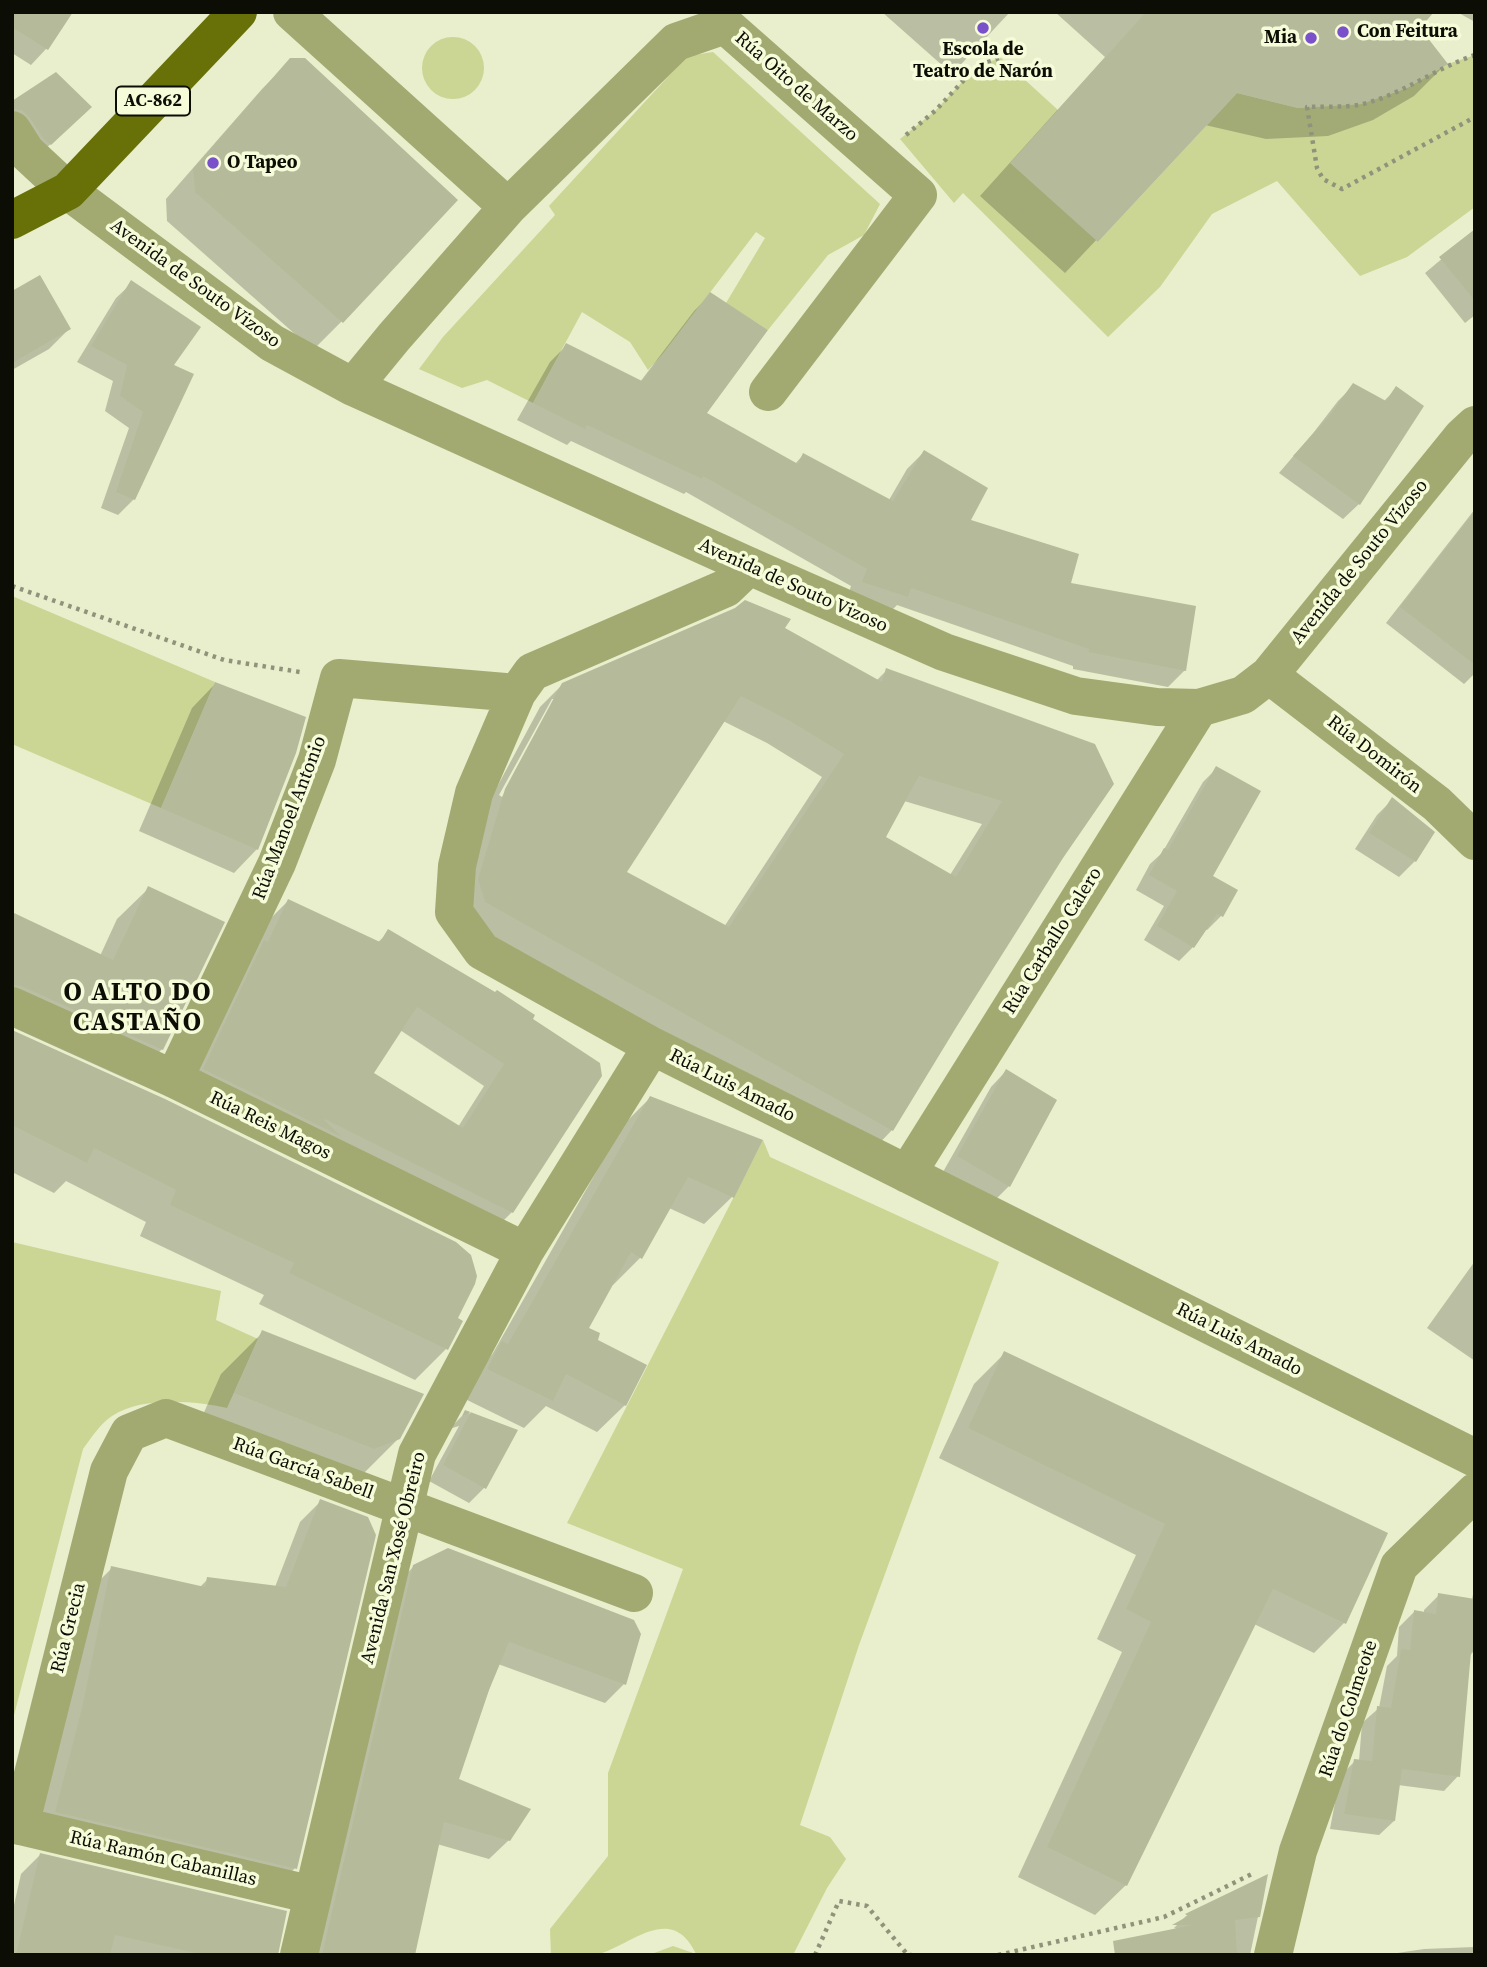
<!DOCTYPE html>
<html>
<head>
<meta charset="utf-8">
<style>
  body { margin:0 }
  #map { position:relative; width:1487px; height:1967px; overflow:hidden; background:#e9eecc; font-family:"Source Serif 4",serif }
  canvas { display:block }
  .frame { position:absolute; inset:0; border:14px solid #0c0d04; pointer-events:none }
</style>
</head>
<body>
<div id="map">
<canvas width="1487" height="1967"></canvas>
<div class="frame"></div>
</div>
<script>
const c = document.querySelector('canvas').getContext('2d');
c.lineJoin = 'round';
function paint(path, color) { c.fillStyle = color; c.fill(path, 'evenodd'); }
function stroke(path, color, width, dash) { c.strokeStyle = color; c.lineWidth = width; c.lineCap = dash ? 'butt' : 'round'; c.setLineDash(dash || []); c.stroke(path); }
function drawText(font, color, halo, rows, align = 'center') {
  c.font = font + ' "Source Serif 4",serif'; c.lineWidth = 7; c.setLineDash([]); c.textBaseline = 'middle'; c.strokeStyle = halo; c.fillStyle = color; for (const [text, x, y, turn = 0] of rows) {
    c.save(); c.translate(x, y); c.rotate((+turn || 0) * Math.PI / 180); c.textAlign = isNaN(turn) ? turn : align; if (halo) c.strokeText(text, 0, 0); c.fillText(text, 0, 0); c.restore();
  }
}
paint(new Path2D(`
  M422 68a31 31 0 1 1 62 0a31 31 0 1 1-62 0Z
  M713 52 880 204 864 235 828 255 768 330 726 303 765 238 756 232 664 353 648 370 630 342 582 312 533 403 487 380 462 388 419 369 443 337 555 215 549 206 687 56Z
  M1475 55V207L1407 257 1360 276 1277 181 1212 214 1160 287 1108 337 963 193 954 203 900 139 935 111 978 65 1001 58 1058 110 1098 242 1237 93 1298 108 1361 104 1407 88 1448 64Z
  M12 596 215 682 161 808 12 744Z
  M763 1140 770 1157 999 1262 859 1645 800 1825 830 1837 846 1859 827 1888 793 1955H649L673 1946 696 1954C672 1904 635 1942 600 1954 586 1958 566 1955 551 1955L550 1929 608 1856V1773L683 1569 567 1523Z
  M12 1242 221 1291 216 1320 258 1339 227 1408C194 1401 143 1396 112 1416 101 1423 91 1438 83 1449L12 1723Z`), '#cbd594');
paint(new Path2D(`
  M12 12H71L46 49 31 65 12 53Z
  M882 12H1010L952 74Z
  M1055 12H1431L1417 28 1446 64 1414 96 1373 120 1328 136 1266 139 1205 125 1065 273 980 196 1105 57Z
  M1457 12H1475V22Z
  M291 60 342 321 313 350 167 221 166 199 262 89Z
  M12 103 74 123 34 159 12 132Z
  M1475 231V315L1465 323 1425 273Z
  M132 283 172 366 134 499 118 515 101 508 129 428 105 411 113 381 77 362 116 298Z
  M12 293 69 329 49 349 12 370Z
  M710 295 704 413 795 464 803 455 889 500 907 469 924 452 968 521 1068 584 1185 670 1168 687 1073 669V666L897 605 890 612 847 599 851 586 686 492 684 494 571 441 567 445 517 420 550 362 567 345 640 382 694 311Z
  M1354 385 1383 402 1397 388 1359 504 1343 519 1279 473 1314 432 1338 401Z
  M1475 509V673L1464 684 1386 623Z
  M783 628 876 681 887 670 1061 857 892 1130 870 1153 463 925 483 813 540 707 563 684ZM552 699H556L502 797 499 795ZM723 721 767 743 822 777 724 927 625 872ZM904 801 982 824 950 875 884 837Z
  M215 684 257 849 234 873 139 831 192 708Z
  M1217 768 1211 877 1236 891 1221 916 1207 930 1205 929 1193 947 1179 961 1144 940 1164 906 1136 890 1150 864 1162 853 1203 782Z
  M1392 800 1432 833 1415 861 1399 877 1355 849 1377 815Z
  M149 888 162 1049 131 1081 12 1027V921L100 956 117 919Z
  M288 901 377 943 389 932 533 1016 512 1212 491 1233 183 1090 267 922ZM400 1030 484 1086 458 1127 372 1073Z
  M12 1032 446 1349 415 1380 259 1304 264 1295 140 1236 146 1222 66 1181 54 1193 12 1172Z
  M1006 1071 1009 1186 994 1201 943 1172 991 1087Z
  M650 1098 732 1197 704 1224 669 1208 641 1257 613 1285 611 1284 587 1329 595 1341 625 1405 597 1432 546 1406 524 1428 461 1397 493 1353 623 1125Z
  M1475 1261V1361L1427 1328Z
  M263 1332 399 1438 356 1481 194 1435 221 1374Z
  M1005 1353 1386 1533 1344 1623 1314 1653 1254 1624 1126 1885 1095 1915 1018 1877 1122 1652 1097 1639 1136 1555 939 1458 974 1384Z
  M466 1412 515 1431 484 1488 469 1503 429 1481 459 1426 449 1429Z
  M321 1501 295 1868 275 1889 35 1832 91 1589 112 1568 200 1587 208 1579 275 1587 300 1522Z
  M414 1566 624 1684 605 1703 498 1664 457 1780 509 1840 489 1859 437 1844 409 1955H308L395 1586Z
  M1475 1583V1649L1469 1657 1458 1776 1444 1791 1398 1785 1394 1821 1379 1835 1330 1829 1340 1776 1355 1761H1359L1362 1723 1379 1708 1387 1666 1397 1656 1399 1627 1414 1612 1424 1614V1610L1439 1595 1472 1600Z
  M40 1855 276 1955H12V1914L21 1874Z
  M1266 1878 1250 1955H1118L1177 1929 1174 1928 1186 1916Z
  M1475 1947V1955H1384L1424 1949Z`), '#0003');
paint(new Path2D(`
  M12 12H73L48 50 12 27Z
  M1146 12H1434L1420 28 1448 64 1407 88 1361 104 1298 108 1237 93 1098 242 1010 163Z
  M290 58H305L458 200 343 323 195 192 193 169Z
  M56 72 92 107 51 145 43 138 30 118 23 111 12 108V101Z
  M1475 229V301L1439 257Z
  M40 275 71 329 12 363V291Z
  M131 280 201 327 174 365 194 374 135 500 116 492 143 412 120 396 127 365 91 346Z
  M710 292 768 330 707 413 798 464 803 453 893 501 924 450 988 488 971 520 1079 554 1071 583 1196 606 1186 671 1088 652 1089 649 911 588 908 597 862 582 867 569 703 476 702 479 587 425 585 429 533 403 566 343 642 381Z
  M1353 383 1386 401 1396 386 1424 406 1360 505 1293 456 1330 415Z
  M1475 511V665L1400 607Z
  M745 600 791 619 785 628 882 682 886 668 1095 744 1114 784 1063 858 957 1026 893 1131 485 902 478 879 505 789 562 683 735 608ZM741 696 790 721 844 754 729 927 627 872ZM919 776 1002 801 956 877 886 837Z
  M215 682 306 717 296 753 258 850 161 808Z
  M1216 766 1261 791 1213 876 1238 890 1223 917 1217 914 1194 948 1157 926 1177 891 1149 875 1164 848 1168 850Z
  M1392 797 1435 832 1416 862 1369 833Z
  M148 886 225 922 163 1050 21 986 12 985V912L113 960Z
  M288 899 380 942 388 929 495 992 497 990 535 1015 533 1019 600 1063 602 1076 513 1213 325 1119 324 1120 342 1137 203 1069 264 940 268 942ZM417 1007 504 1064 463 1128 374 1073Z
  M12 1030 165 1099 456 1242 471 1255 477 1276 475 1284 458 1318 463 1321 448 1350 289 1273 294 1263 170 1205 176 1190 94 1148 87 1163 12 1125Z
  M1006 1069 1057 1100 1010 1187 957 1156Z
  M650 1096 763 1140 734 1198 688 1177 642 1259 631 1252 589 1328 600 1333 598 1340 647 1365 626 1406 566 1374 553 1401 487 1369 502 1341 508 1344Z
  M262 1330 424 1394 400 1439 374 1449 234 1393Z
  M1004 1351 1388 1533 1346 1624 1273 1589 1127 1886 1047 1847 1151 1622 1126 1609 1165 1524 968 1428Z
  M465 1410 518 1430 486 1489 443 1465 471 1412 462 1416Z
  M320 1499 368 1517 376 1535 297 1869 55 1812 82 1708 111 1566 205 1587 207 1577 286 1587Z
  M448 1548 634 1620 641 1634 626 1685 509 1642 489 1690 459 1779 531 1809 510 1841 444 1822 415 1955H322L413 1565Z
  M1438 1593 1475 1599V1653L1471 1652 1460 1777 1402 1769 1395 1821 1344 1814 1354 1759 1372 1761 1377 1706 1391 1708 1401 1649 1410 1650 1414 1610 1436 1614Z
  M40 1853 287 1911 278 1955H205L115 1935 110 1955H16Z
  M1268 1874 1260 1917 1235 1920 1237 1955H1115L1113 1941 1193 1925H1172L1188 1916 1185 1914Z`), '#b5ba9a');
stroke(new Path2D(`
  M1475 55C1436 68 1403 94 1363 104 1346 108 1325 106 1307 107L1317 168 1323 179 1342 189 1475 117
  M906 135 935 111 978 65 1001 58
  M12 586 224 660 300 672
  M815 1955 839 1901 867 1906 907 1954 911 1955
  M998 1955 1164 1917 1254 1873`), '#90937b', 4.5, [3.5, 5]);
stroke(new Path2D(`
  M292 12 508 207
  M12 130 26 152 68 191 272 343 353 387 749 566 944 652 1076 696 1157 707 1199 708 1243 695 1269 675 1462 437 1475 425
  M353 387 394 337 508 207 676 42 725 25 918 195 768 392
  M749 566 726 588 532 672 517 693 474 793 457 866 454 912 482 951 652 1046 1475 1458
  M1269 675 1437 804 1475 841
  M12 1006 174 1079 525 1251
  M174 1079 277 863 317 760 339 678 517 693
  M907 1174 1199 708
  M12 1824 313 1895
  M20 1826 109 1471 129 1433 166 1418 634 1593
  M299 1955 417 1454 525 1251 652 1046
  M1273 1955 1298 1851 1399 1566 1475 1492`), '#a2aa72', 38);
stroke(new Path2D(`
  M12 220 68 191 238 12`), '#687108', 38);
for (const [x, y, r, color] of [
  [983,28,7,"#7a51ca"],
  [1343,32,7,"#7a51ca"],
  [1311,38,7,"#7a51ca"],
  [213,163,7,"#7a51ca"]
]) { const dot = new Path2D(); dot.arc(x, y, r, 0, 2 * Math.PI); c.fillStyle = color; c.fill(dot); stroke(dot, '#f6fcd9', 2.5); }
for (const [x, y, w] of [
  [153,101,74]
]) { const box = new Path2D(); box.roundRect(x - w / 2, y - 14.5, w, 29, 5); c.fillStyle = '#f6fcd9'; c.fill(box); stroke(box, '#0c0d04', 2); }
drawText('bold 18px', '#0c0d04', null, [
  ["AC-862",153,101]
]);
drawText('bold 19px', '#0c0d04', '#f6fcd9', [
  ["Con Feitura",1357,32],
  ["Mia",1297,38,"right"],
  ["Escola de",983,50,"center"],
  ["Teatro de Narón",983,72,"center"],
  ["O Tapeo",227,163]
], 'left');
drawText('19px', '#0c0d04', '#f6fcd9', [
  ["Rúa Oito de Marzo",796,87,41],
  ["Avenida de Souto Vizoso",195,284,36],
  ["Avenida de Souto Vizoso",1360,562,-51],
  ["Avenida de Souto Vizoso",793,586,24],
  ["Rúa Domirón",1374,755,38],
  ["Rúa Manoel Antonio",290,818,-69],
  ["Rúa Carballo Calero",1053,941,-58],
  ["Rúa Luis Amado",732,1086,27],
  ["Rúa Reis Magos",270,1126,26],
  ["Rúa Luis Amado",1239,1340,27],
  ["Rúa García Sabell",303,1469,20],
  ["Avenida San Xosé Obreiro",394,1558,-76],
  ["Rúa Grecia",69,1628,-76],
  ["Rúa do Colmeote",1349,1709,-71],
  ["Rúa Ramón Cabanillas",163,1859,13]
]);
c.letterSpacing = '2px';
drawText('bold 26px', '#0c0d04', '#f6fcd9', [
  ["O ALTO DO",138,993],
  ["CASTAÑO",138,1023]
]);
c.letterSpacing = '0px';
</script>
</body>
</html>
